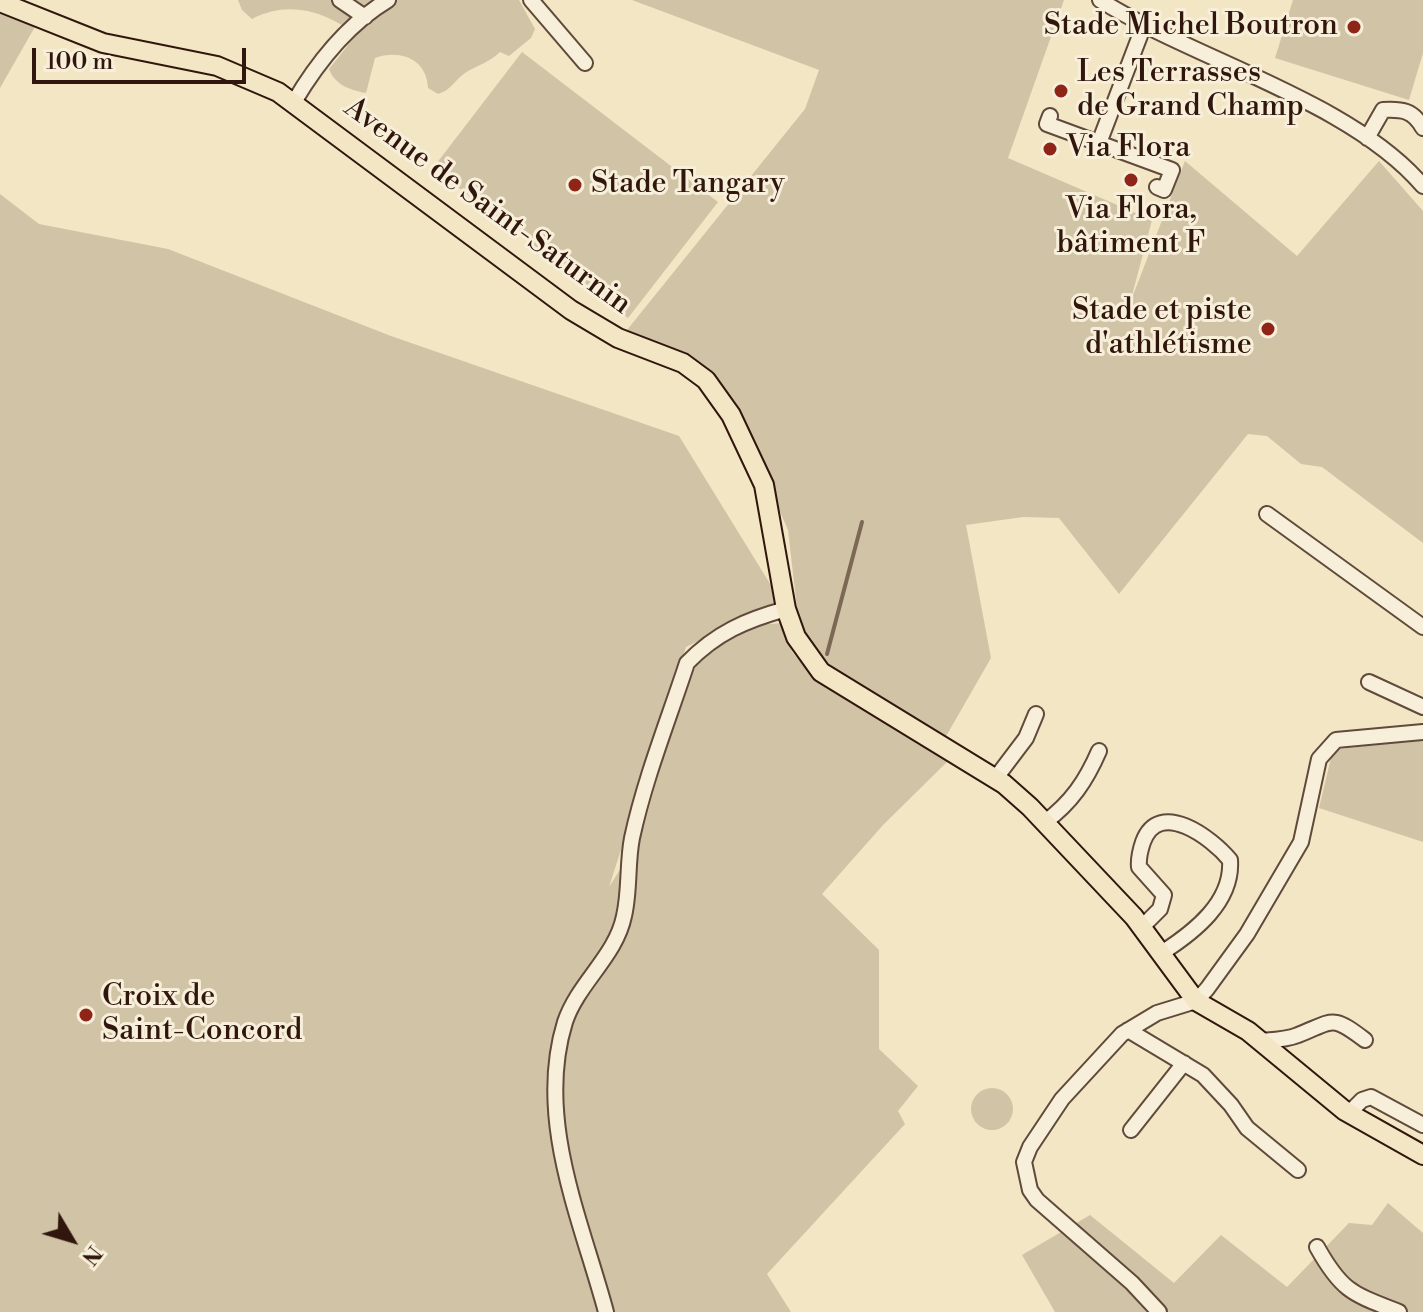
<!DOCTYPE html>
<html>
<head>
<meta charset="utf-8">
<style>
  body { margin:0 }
  #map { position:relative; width:1423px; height:1312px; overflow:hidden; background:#f2e6c4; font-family:"Libre Bodoni",serif }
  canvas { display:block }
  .north { position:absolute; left:32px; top:1200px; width:80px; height:80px; -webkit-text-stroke:6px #f7efd9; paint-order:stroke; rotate:128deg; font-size:22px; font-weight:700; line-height:32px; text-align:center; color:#30160d }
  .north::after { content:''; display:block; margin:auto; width:28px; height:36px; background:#30160d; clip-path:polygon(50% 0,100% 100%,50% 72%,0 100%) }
  .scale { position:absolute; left:32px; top:48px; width:214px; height:36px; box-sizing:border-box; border:4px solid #30160d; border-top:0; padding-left:10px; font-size:24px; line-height:28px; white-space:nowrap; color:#30160d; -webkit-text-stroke:6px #f7efd9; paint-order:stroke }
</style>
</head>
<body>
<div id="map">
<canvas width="1423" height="1312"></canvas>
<div class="north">N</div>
<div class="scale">100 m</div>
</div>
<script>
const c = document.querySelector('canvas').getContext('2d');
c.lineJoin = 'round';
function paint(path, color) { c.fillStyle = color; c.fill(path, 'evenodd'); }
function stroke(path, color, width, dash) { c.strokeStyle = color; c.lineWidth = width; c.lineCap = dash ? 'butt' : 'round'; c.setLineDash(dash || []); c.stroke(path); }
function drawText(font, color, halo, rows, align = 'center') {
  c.font = font + ' "Libre Bodoni",serif'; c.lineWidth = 6; c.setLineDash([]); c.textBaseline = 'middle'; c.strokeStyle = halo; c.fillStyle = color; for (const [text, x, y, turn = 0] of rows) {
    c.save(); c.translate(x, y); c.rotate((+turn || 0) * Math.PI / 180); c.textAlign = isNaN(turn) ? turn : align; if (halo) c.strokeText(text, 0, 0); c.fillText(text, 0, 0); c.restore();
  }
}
paint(new Path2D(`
  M238 0H519L535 29 531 38 509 56 500 52C489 63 477 65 465 73 454 81 451 90 438 94L428 88C427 59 400 49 375 58L366 93C350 90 335 85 329 69L356 35C325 11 289 0 252 19L242 10Z
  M632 0H1064L1008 158 1152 220 1130 303 1185 161 1297 256 1379 161 1423 211V543L1322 467 1301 464 1267 436 1248 434 1119 594 1059 518 1023 517 966 525 991 658 945 738 833 674 814 650 798 617 788 530 741 422 669 350 627 330 805 109 819 70Z
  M1293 0H1423V53L1409 100 1275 58Z
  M0 9 36 25 0 88Z
  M522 52 718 202 628 318 433 168Z
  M0 194 39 224 168 249 391 336 679 436 780 600 686 647 609 887 640 838 686 679 710 650 758 625 782 623 792 652 815 679 947 762 883 825 822 894 879 950V1049L918 1086 898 1111 905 1124 767 1274 791 1312H0Z
  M1423 740V842L1319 808 1331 758 1339 749Z
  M971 1109a21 21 0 1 1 42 0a21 21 0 1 1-42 0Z
  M1388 1203 1423 1233V1312H1055L1022 1255 1090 1215 1174 1283 1221 1235 1287 1287 1349 1223 1372 1225Z`), '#d1c3a5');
stroke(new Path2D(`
  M827 654 862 522`), '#7d6856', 4);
const minor = new Path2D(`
  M340 0 365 17
  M531 0 585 63
  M1100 0C1195 60 1351 101 1423 186
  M294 102C317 63 348 24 388 0
  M1050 116 1047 124 1172 170 1164 190 1157 187
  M1367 138 1383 110C1402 109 1413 110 1423 128
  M1099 143 1144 25
  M1267 514 1423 627
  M1369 682 1423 707
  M995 779 1026 738 1036 714
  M1045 822C1071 803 1086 781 1099 751
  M1142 927 1160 909 1164 895 1139 867C1138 858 1140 851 1143 842 1159 798 1212 838 1230 860 1233 902 1194 932 1163 952
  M1128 1030 1203 1075 1231 1105 1247 1128 1298 1170
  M1260 1041C1273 1040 1286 1040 1298 1035 1334 1021 1331 1014 1365 1040
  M1349 1113 1362 1100 1371 1097 1423 1125
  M1131 1130 1184 1063
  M1317 1247C1342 1292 1353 1294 1399 1312
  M606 1312C581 1219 535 1119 565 1022 578 983 616 956 624 916 630 891 627 863 632 838 645 778 668 721 687 663 716 633 746 620 786 609
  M1159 1312 1132 1283 1037 1200 1030 1190 1024 1162 1030 1147 1062 1099 1122 1034 1157 1013 1196 1001 1207 989 1247 934 1301 842 1319 759 1336 740 1423 732`);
const major = new Path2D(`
  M0 2 103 43 217 66 278 92 571 310 618 338 683 363 706 380 731 415 764 485 786 609 796 637 821 672 1004 784 1030 807 1134 917 1196 1001 1248 1031 1345 1111 1423 1155`);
stroke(minor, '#604a3b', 18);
stroke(major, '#30160d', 22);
stroke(minor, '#f7efd9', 14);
stroke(major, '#f2e6c4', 18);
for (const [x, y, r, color] of [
  [1354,27,8,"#8f2418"],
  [1061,91,8,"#8f2418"],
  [1050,149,8,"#8f2418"],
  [1131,180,8,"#8f2418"],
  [575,185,8,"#8f2418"],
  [1268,329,8,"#8f2418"],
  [86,1015,8,"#8f2418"]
]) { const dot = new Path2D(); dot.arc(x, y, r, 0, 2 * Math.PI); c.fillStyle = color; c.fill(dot); stroke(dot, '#f7efd9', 3); }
drawText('30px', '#30160d', '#f7efd9', [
  ["Stade Michel Boutron",1338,27,"right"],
  ["Les Terrasses",1077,74],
  ["de Grand Champ",1077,108],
  ["Via Flora",1066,149],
  ["Stade Tangary",591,185],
  ["Via Flora,",1131,211,"center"],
  ["bâtiment F",1131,245,"center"],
  ["Stade et piste",1252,312,"right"],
  ["d'athlétisme",1252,346,"right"],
  ["Croix de",102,998],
  ["Saint-Concord",102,1032]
], 'left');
drawText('30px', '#30160d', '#f7efd9', [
  ["Avenue de Saint-Saturnin",487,207,36]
]);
</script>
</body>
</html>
